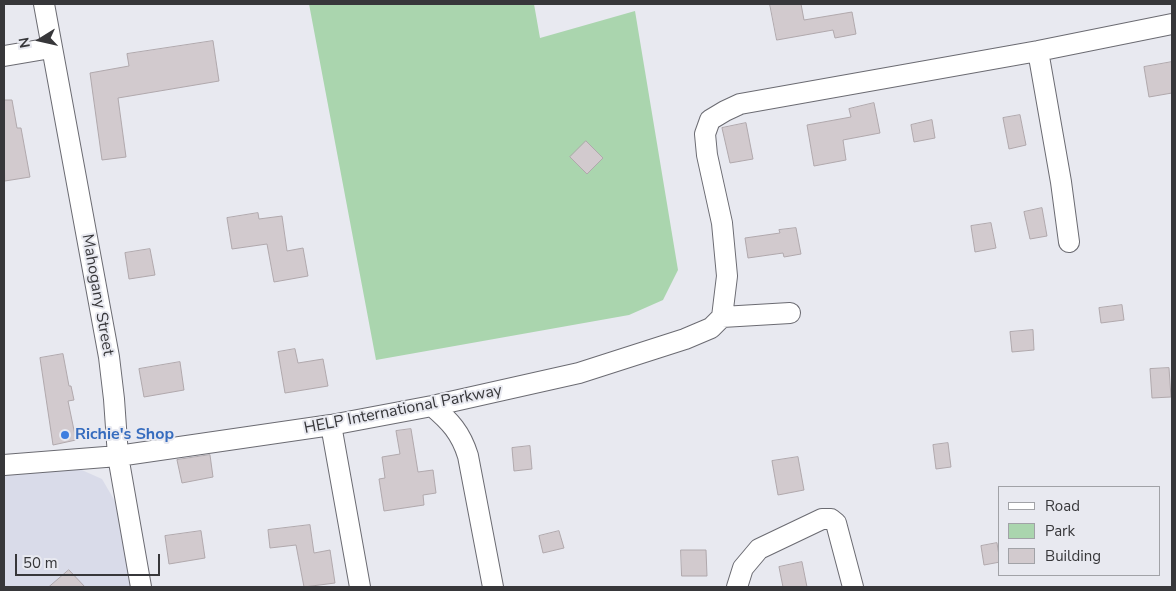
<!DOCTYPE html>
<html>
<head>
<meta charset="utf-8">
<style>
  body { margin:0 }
  #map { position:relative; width:1176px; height:591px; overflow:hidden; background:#e8e9f0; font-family:"Nunito Sans",sans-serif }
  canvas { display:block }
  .frame { position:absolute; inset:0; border:5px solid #37373a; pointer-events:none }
  .legend { position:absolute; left:998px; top:486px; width:162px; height:90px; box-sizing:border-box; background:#e8e9f0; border:1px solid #a1a2a7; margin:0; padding:6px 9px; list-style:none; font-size:15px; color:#37373a }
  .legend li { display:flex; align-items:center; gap:10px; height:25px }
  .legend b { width:25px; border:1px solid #a1a2a7 }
  .north { position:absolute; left:15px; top:15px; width:50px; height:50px; -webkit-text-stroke:4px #e8e9f0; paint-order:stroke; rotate:260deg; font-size:14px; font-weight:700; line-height:20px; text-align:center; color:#37373a }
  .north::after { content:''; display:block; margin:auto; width:18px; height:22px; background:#37373a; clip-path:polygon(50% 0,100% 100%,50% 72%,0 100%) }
  .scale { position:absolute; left:15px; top:554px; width:145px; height:22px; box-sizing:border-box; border:2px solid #37373a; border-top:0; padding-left:6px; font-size:15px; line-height:18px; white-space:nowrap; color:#37373a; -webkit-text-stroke:4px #e8e9f0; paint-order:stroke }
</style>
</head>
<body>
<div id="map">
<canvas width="1176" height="591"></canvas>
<div class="frame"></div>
<ul class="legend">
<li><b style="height:6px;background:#fff"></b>Road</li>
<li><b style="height:14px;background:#aad5ae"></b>Park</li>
<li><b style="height:14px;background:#d2cace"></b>Building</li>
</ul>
<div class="north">N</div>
<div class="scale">50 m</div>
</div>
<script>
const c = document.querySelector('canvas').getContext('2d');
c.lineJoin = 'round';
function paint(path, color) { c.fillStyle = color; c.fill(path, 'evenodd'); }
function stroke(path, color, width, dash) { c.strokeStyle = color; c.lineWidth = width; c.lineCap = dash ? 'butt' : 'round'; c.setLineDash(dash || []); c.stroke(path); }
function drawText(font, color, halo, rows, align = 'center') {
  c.font = font + ' "Nunito Sans",sans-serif'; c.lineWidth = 4; c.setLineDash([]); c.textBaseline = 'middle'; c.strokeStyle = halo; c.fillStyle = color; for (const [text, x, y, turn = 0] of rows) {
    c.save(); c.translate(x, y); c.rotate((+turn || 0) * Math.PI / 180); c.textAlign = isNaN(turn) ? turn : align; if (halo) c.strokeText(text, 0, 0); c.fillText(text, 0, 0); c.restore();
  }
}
paint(new Path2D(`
  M66 463 102 479 123 515 133 587H4V475Z`), '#d9dbe9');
paint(new Path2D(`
  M309 4H534L540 38 635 11 678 270 663 300 629 315 376 360Z`), '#aad5ae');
const building = new Path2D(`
  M770 4H801L804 20 852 12 856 34 835 38 833 30 777 40Z
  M213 41 219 81 118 98 126 157 102 160 90 73 129 66 127 54Z
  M1172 62V93L1149 97 1144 67Z
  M4 100H12L17 128H21L30 177 5 181Z
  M874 103 880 133 843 140 846 160 814 166 807 125 851 117 849 109Z
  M1020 115 1026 145 1009 149 1003 118Z
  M932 120 935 138 914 142 911 125Z
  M746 123 753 159 730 163 722 128Z
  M586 141 603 158 587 174 570 157Z
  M1042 208 1047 236 1030 239 1024 212Z
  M258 213 259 219 282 216 287 251 303 248 308 276 274 282 267 244 232 249 227 218Z
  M991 223 996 248 975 252 971 226Z
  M796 228 801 254 784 257 783 253 748 258 745 238 780 233 779 230Z
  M150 249 155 275 129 279 125 253Z
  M1122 305 1124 320 1101 323 1099 308Z
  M1033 330 1034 350 1012 352 1010 332Z
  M295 349 298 363 323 359 328 386 285 393 278 352Z
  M63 354 69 386H71L74 400 68 401 76 440 53 445 40 358Z
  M180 362 184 390 144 397 139 369Z
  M1169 368 1171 397 1152 398 1150 369Z
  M411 429 418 472 433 470 436 493 423 495 424 505 384 511 379 479 385 478 382 457 400 454 396 431Z
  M948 443 951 467 936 469 933 445Z
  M530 446 532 469 514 471 512 448Z
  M210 455 213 477 182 483 177 460Z
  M798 457 804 490 778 495 772 461Z
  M310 525 314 553 330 550 335 583 304 587 296 545 270 548 268 530Z
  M201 531 205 558 169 564 165 536Z
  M559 531 564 548 543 553 539 536Z
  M997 543 1000 562 984 565 981 546Z
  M681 550H706L707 576H682Z
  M802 562 807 587H783L779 567Z
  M69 570 85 587H49Z`);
paint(building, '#d2cace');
stroke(building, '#b0a8ac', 1);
const minor = new Path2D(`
  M44 4 109 357 114 399 118 456 141 587
  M1038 51 1061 182 1069 242
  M4 56 51 48
  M722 317 727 276 722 223 707 155 705 134 710 120 725 111 740 104 1038 51 1172 24
  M432 406C450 421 461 433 468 456L493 587
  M331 425 360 587
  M4 465 118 456 331 425 432 406 579 373 685 339 711 328 722 317 790 313
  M737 587 743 568 759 549 822 519H831L836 523 853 587`);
stroke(minor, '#6b6b72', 22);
stroke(minor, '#fff', 20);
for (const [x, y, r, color] of [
  [65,435,5,"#3f7fe0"]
]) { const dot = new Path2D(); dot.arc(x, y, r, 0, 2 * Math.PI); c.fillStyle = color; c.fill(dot); stroke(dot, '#e8e9f0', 2); }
drawText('16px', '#37373a', '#e8e9f0', [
  ["Mahogany Street",97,295,80],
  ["HELP International Parkway",403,410,-11]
]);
drawText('bold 16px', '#366cbe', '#e8e9f0', [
  ["Richie's Shop",75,435]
], 'left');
</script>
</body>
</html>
